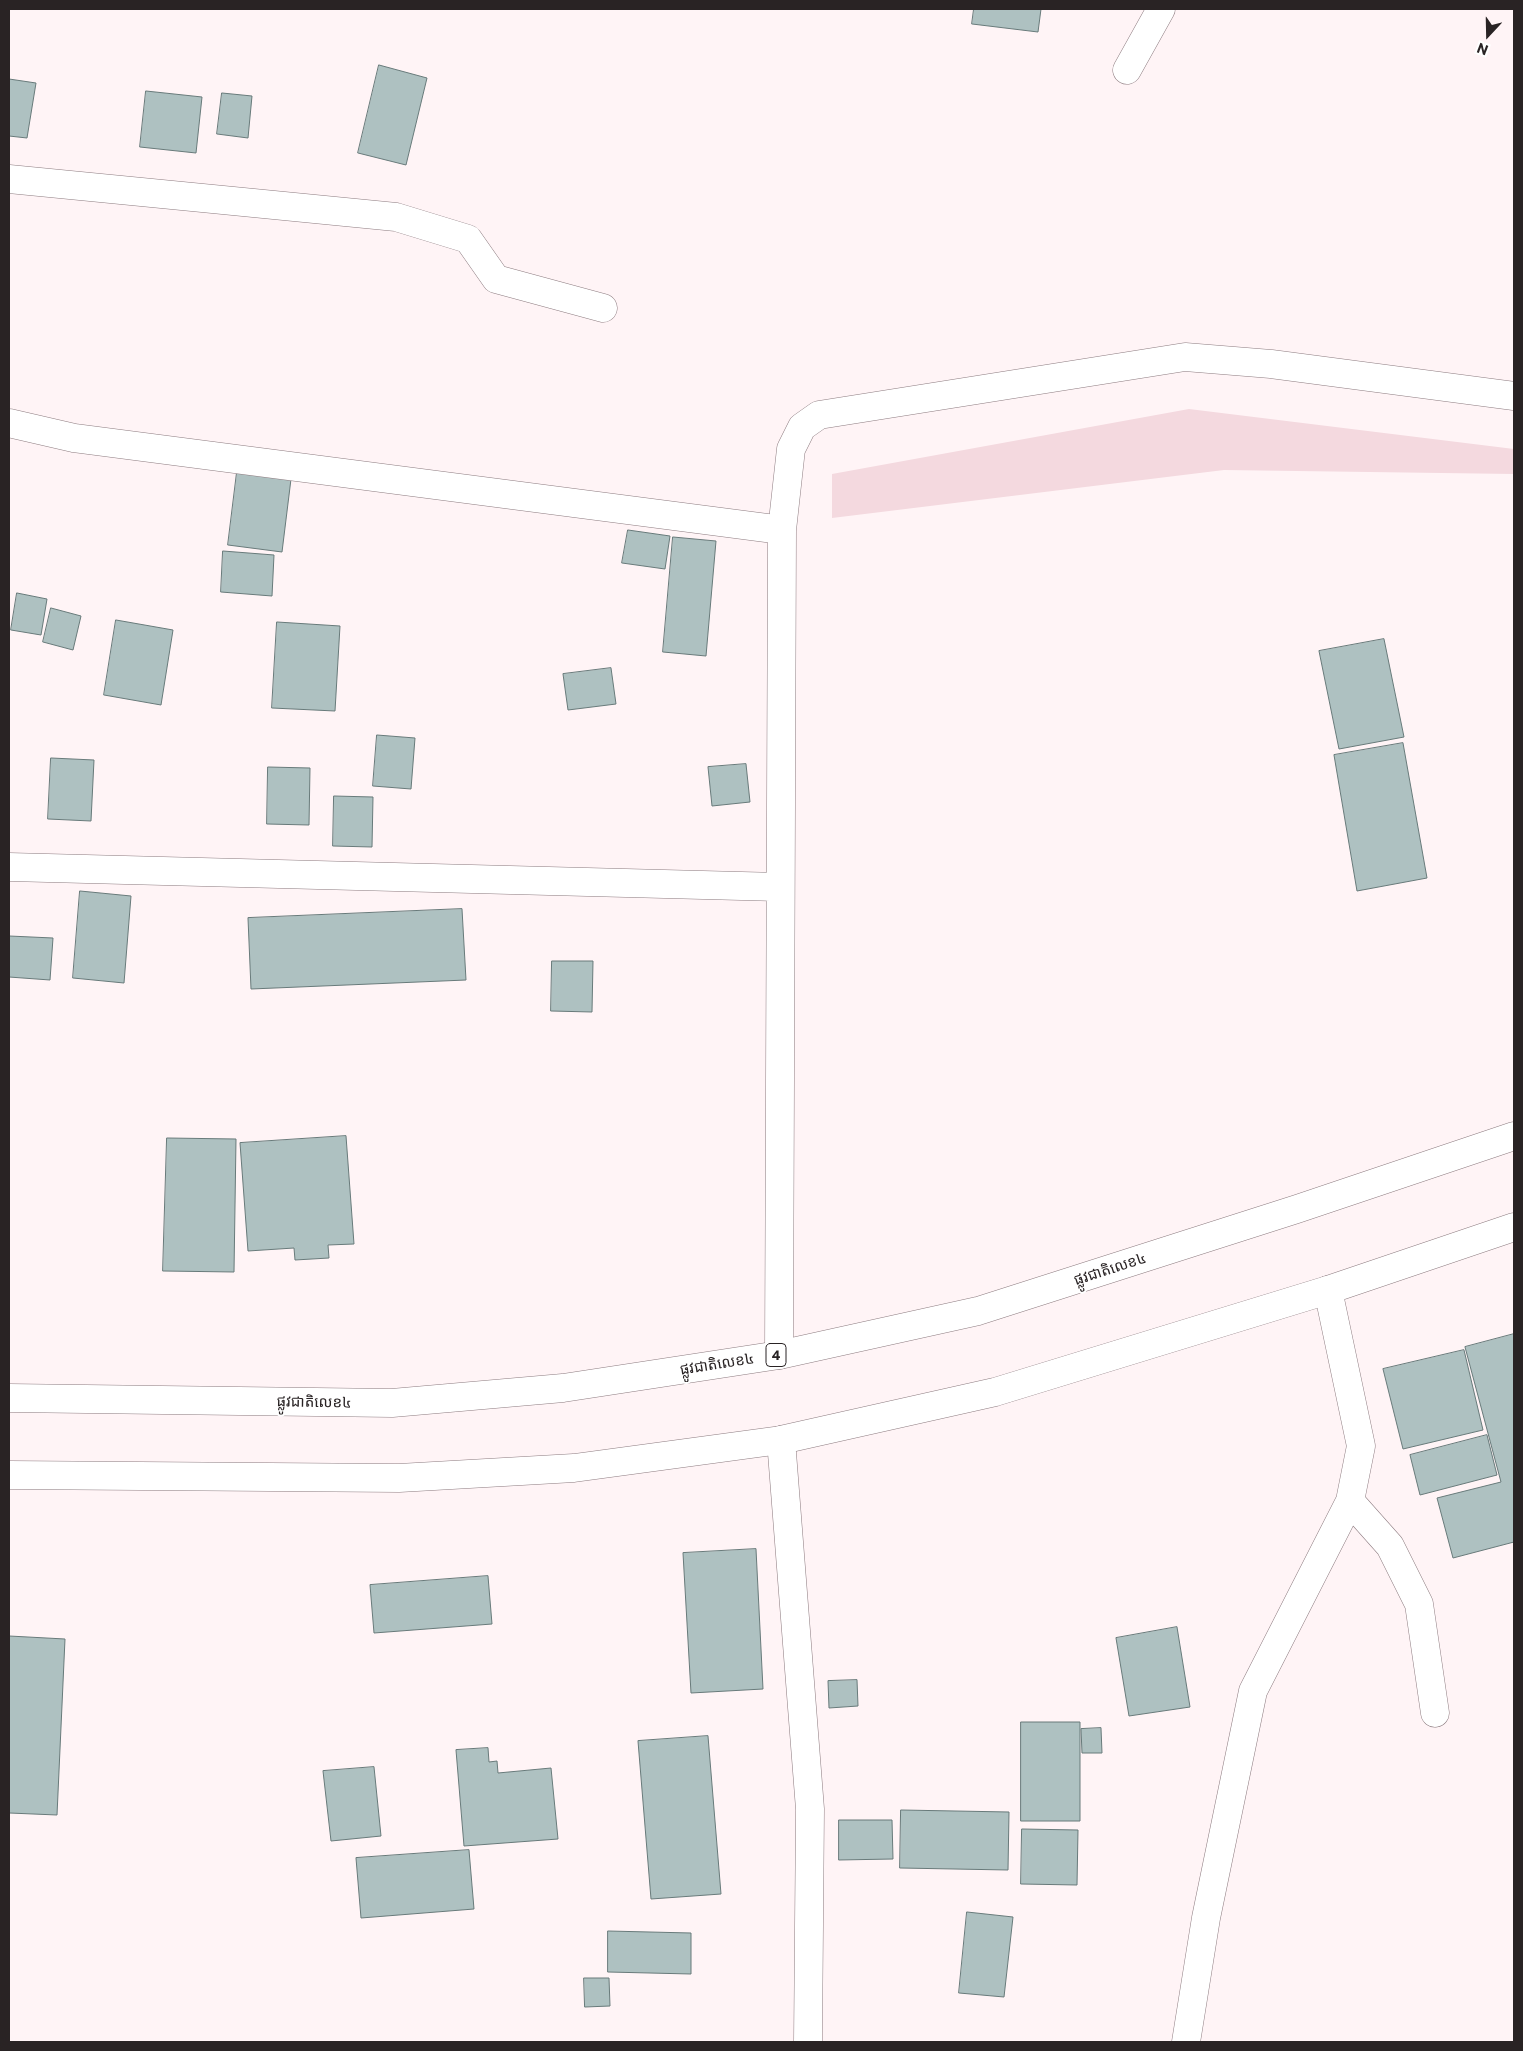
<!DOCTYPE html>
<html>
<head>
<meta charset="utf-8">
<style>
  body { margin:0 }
  #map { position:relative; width:1523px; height:2051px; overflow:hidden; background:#fff4f6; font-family:Commissioner,sans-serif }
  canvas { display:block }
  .frame { position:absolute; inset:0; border:10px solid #292324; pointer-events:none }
  .north { position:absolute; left:1463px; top:10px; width:50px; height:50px; -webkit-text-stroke:4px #fff; paint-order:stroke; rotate:201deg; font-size:14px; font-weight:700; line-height:20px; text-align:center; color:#292324 }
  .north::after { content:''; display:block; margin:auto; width:18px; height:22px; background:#292324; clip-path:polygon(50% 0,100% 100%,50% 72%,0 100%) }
</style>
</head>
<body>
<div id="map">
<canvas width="1523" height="2051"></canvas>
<div class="frame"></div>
<div class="north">N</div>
</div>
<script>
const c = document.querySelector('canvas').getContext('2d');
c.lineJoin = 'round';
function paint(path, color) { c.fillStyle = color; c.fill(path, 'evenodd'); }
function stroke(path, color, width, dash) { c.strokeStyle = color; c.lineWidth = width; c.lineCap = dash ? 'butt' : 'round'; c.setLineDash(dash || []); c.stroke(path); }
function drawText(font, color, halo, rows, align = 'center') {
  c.font = font + ' Commissioner,"Noto Sans Khmer",sans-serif'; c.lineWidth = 4; c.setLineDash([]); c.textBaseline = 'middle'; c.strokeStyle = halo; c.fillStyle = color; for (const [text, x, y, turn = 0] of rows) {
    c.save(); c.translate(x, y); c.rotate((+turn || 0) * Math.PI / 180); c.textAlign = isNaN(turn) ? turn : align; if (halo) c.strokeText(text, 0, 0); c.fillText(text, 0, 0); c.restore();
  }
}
paint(new Path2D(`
  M1189 409 1514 449V474L1224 470 832 518V474Z`), '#f4d9df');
const building = new Path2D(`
  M974 9H1041L1038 32 972 24Z
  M379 65 427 78 406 165 358 153Z
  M9 79 36 83 27 138 9 136Z
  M146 91 202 97 196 153 140 147Z
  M222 93 252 96 248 138 217 134Z
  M237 472 291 479 282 552 228 545Z
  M628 530 670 536 665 569 622 563Z
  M673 537 716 541 706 656 663 652Z
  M223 551 274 555 272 596 221 592Z
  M17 593 47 599 41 635 11 630Z
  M51 608 81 616 73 650 43 642Z
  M116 620 173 630 161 705 104 695Z
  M277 622 340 626 335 711 272 708Z
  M1384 639 1404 737 1339 749 1319 651Z
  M611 668 616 704 568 710 563 674Z
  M377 735 415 738 411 789 373 786Z
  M1403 743 1427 878 1357 891 1334 755Z
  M51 758 94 760 91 821 48 819Z
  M746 764 750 802 712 806 708 767Z
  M268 767 310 768 309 825 267 824Z
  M334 796 373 797 372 847 333 846Z
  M80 891 131 896 124 983 73 978Z
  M462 909 466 980 251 989 248 918Z
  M9 936 53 938 50 980 9 977Z
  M552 961H593L592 1012 551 1011Z
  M346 1136 354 1244 328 1245 329 1258 295 1260 294 1248 248 1251 240 1143Z
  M167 1138 236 1139 234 1272 163 1271Z
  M1514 1334V1542L1453 1558 1437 1498 1501 1482 1465 1347Z
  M1464 1350 1483 1430 1403 1449 1383 1369Z
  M1487 1435 1497 1475 1420 1495 1410 1455Z
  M756 1549 763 1689 691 1693 683 1553Z
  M488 1576 492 1624 374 1633 370 1585Z
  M1177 1627 1190 1707 1129 1716 1116 1638Z
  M9 1636 65 1639 57 1815 9 1813Z
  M857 1680 858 1706 829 1708 828 1681Z
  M1021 1722H1080V1821H1021Z
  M1101 1728 1102 1753H1082L1081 1729Z
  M708 1736 721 1894 651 1899 638 1741Z
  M488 1748 489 1762 497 1761 498 1773 551 1768 558 1839 464 1846 456 1750Z
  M374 1767 381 1836 331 1841 323 1771Z
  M901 1810 1009 1812 1008 1870 900 1868Z
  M839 1820H892L893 1859 839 1860Z
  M1022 1829 1078 1830 1077 1885 1021 1884Z
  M469 1850 474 1909 361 1918 356 1858Z
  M967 1912 1013 1917 1004 1997 959 1993Z
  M608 1931 691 1933V1974L608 1972Z
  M584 1978H609L610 2006 585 2007Z`);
paint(building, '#aec1c1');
stroke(building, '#687a7a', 1);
const minor = new Path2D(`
  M1127 70 1161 9
  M9 179 396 217 468 239 496 279 603 308
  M9 423 74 438 782 530
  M9 867 780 887
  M779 1355 782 530 791 449 802 427 819 415 1185 357 1271 364 1514 396
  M781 1440 810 1809 808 2042
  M1350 1501 1390 1546 1419 1604 1435 1713
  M1186 2042 1206 1918 1253 1691 1350 1501 1361 1446 1328 1290`);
const highway = new Path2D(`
  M9 1398 392 1403 563 1388 779 1355 978 1311 1297 1209 1514 1136
  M9 1475 399 1478 574 1468 781 1440 995 1392 1328 1290 1514 1227`);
stroke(minor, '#8d7c80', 29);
stroke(highway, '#8d7c80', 29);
stroke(minor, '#fff', 28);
stroke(highway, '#fff', 28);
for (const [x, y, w] of [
  [776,1355,20]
]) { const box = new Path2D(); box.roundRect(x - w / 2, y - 11.5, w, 23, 4); c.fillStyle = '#fff'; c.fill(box); stroke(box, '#292324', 1); }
drawText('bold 14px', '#292324', null, [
  ["4",776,1355]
]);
drawText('15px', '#292324', '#fff', [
  ["ផ្លូវជាតិលេខ៤",1110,1269,-18],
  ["ផ្លូវជាតិលេខ៤",717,1364,-9],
  ["ផ្លូវជាតិលេខ៤",314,1402,1]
]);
</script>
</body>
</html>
